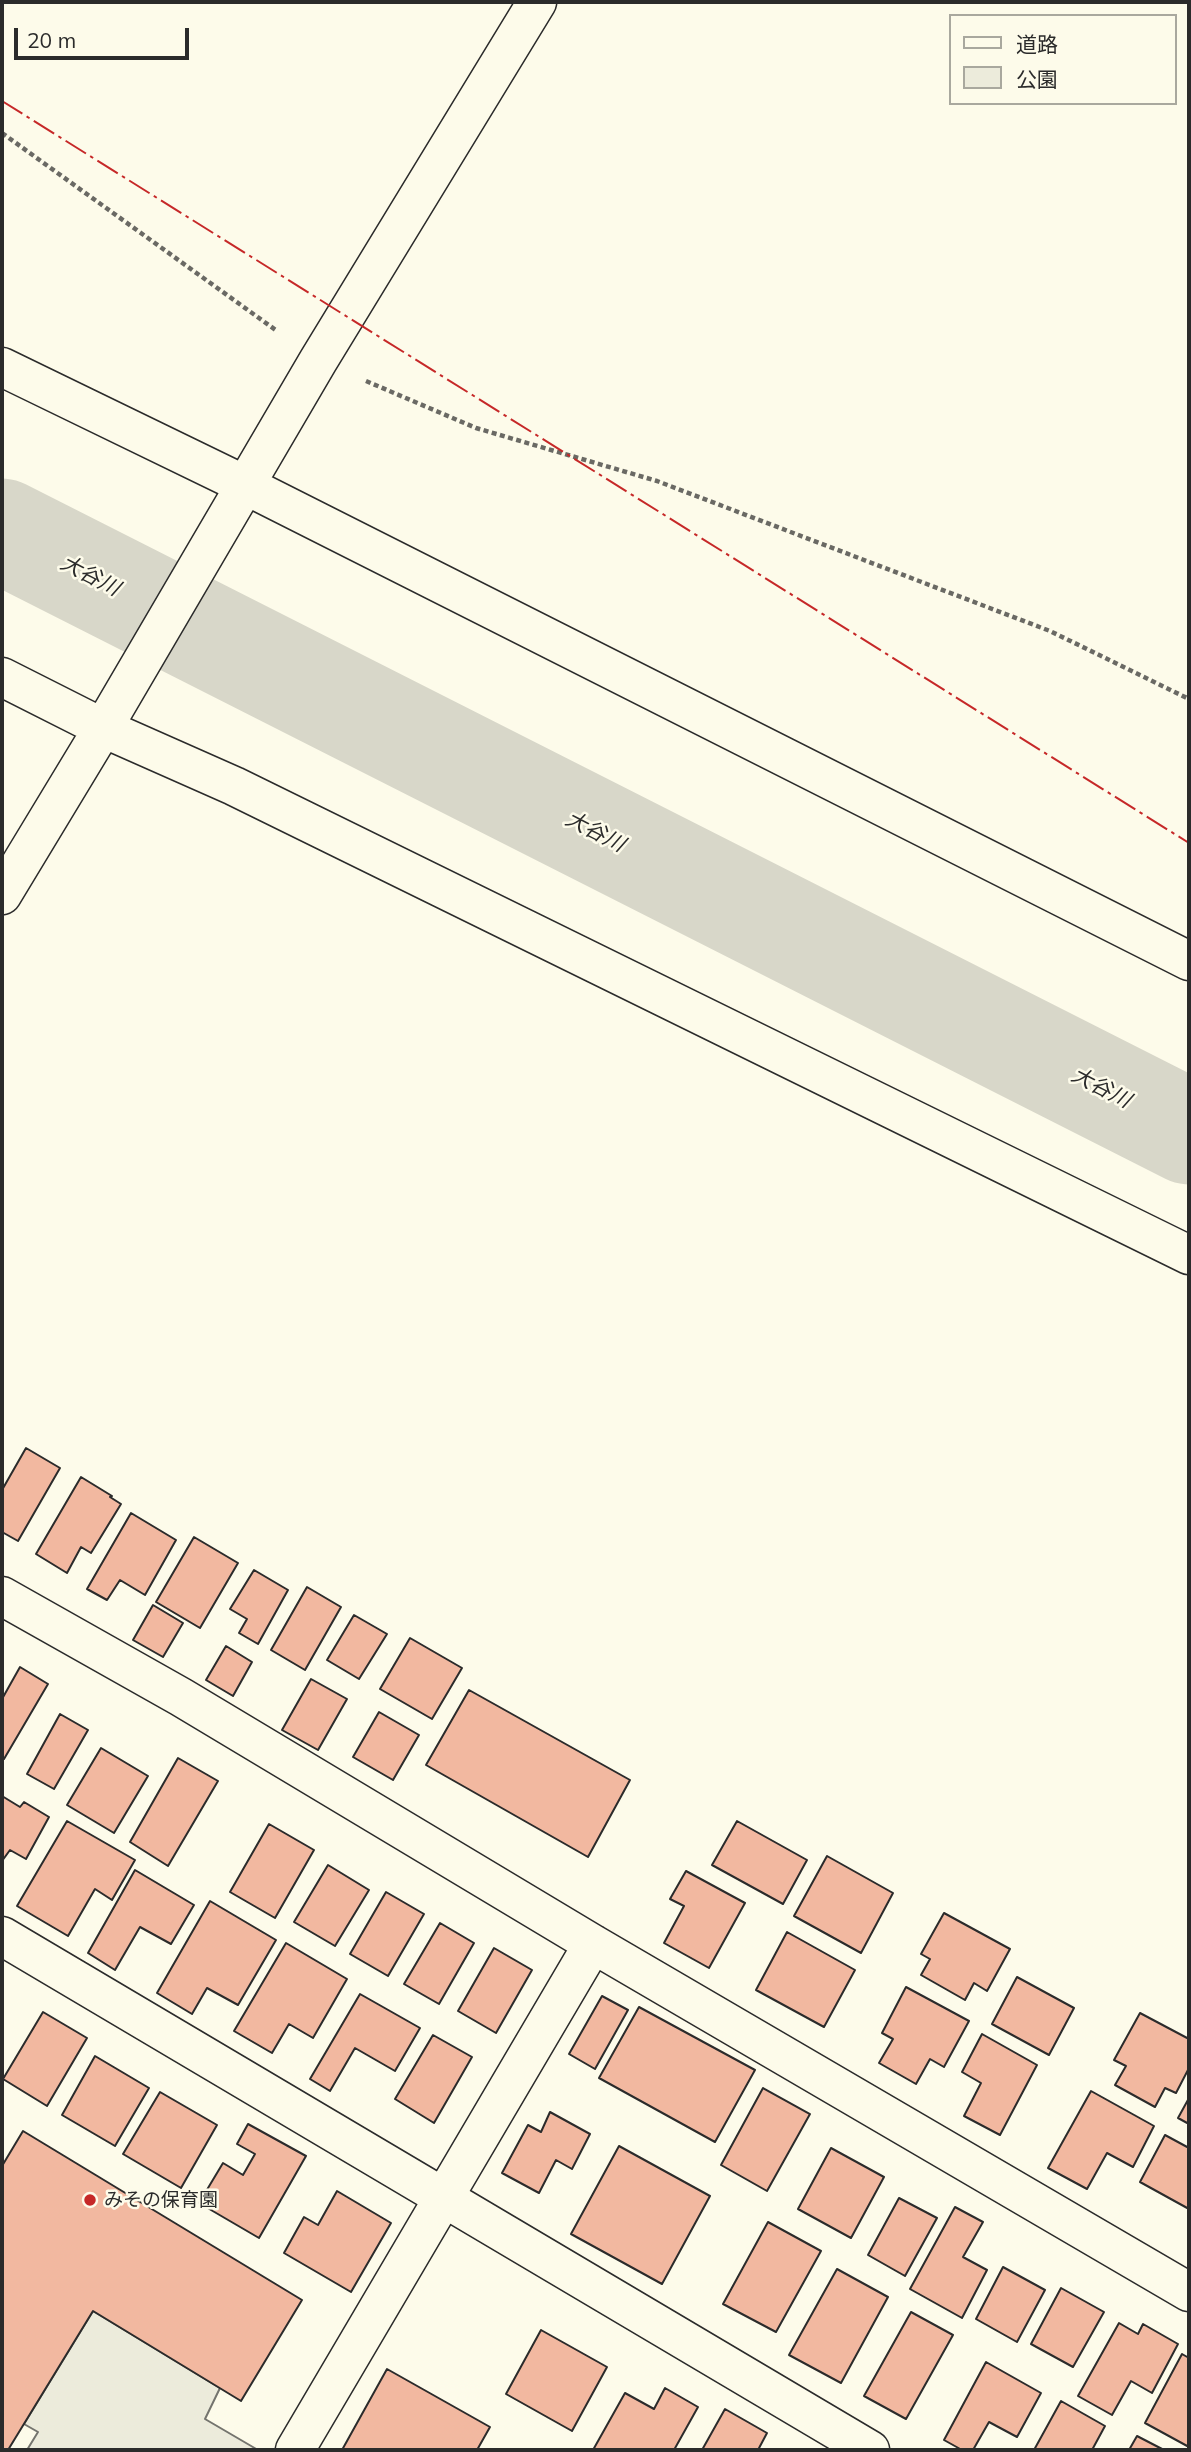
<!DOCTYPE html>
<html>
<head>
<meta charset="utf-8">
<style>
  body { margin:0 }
  #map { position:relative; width:1191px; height:2452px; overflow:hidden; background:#fdfbea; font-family:Mulish,"Noto Sans JP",sans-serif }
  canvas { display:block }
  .frame { position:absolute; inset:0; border:4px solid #2b2b2b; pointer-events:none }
  .legend { position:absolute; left:949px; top:14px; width:228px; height:91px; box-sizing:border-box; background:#fdfbea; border:2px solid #a9a89e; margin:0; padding:9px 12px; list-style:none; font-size:21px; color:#2b2b2b }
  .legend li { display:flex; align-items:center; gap:14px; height:35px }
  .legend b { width:35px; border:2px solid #a9a89e }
  .scale { position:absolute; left:14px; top:28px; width:175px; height:32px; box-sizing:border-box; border:4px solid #2b2b2b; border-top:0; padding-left:9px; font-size:21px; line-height:24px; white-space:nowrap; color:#2b2b2b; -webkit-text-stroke:5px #fdfbea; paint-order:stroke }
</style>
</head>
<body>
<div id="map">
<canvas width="1191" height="2452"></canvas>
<div class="frame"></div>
<ul class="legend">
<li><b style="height:9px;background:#fdfbea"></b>道路</li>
<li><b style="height:19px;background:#ecebdb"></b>公園</li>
</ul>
<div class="scale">20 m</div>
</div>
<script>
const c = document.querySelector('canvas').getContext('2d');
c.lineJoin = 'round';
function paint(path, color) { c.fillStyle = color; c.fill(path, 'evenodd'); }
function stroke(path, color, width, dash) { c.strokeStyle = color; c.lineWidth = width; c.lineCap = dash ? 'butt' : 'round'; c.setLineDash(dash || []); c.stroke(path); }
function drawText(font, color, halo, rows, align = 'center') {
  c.font = font + ' Mulish,"Noto Sans JP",sans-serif'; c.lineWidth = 5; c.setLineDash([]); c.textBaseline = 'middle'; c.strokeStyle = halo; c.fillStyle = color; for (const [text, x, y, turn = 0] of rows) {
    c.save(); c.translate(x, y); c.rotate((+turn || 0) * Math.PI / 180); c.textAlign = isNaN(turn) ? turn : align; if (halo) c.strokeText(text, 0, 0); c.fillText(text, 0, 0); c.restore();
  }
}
const green = new Path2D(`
  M93 2311 220 2388 205 2419 258 2450H27L38 2432 24 2424Z`);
paint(green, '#ecebdb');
stroke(green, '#74746e', 2);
stroke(new Path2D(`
  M2 531 1189 1132`), '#d8d7c9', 105);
const building = new Path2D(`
  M26 1448 60 1468 18 1541 2 1532V1490Z
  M81 1477 112 1496 110 1497 121 1504 91 1553 81 1547 67 1573 36 1554Z
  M131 1513 176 1540 145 1595 120 1580 107 1600 87 1589Z
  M194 1537 238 1563 200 1628 156 1602Z
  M254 1570 288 1590 258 1644 239 1633 247 1619 230 1609Z
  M307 1587 341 1607 305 1670 271 1650Z
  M153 1605 183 1623 163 1657 133 1640Z
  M354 1615 387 1634 359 1679 327 1660Z
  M410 1638 462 1668 432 1719 380 1689Z
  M226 1646 252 1662 233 1696 206 1680Z
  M20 1667 48 1684 4 1759 2 1758V1699Z
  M311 1679 347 1699 318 1750 282 1730Z
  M469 1690 630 1780 588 1857 426 1765Z
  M379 1712 419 1735 393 1780 353 1757Z
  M60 1714 88 1730 54 1789 27 1774Z
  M101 1748 148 1776 114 1833 67 1805Z
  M178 1758 218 1781 168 1866 130 1842Z
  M2 1796 20 1807 24 1802 49 1817 26 1859 10 1850 2 1861Z
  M67 1821 135 1860 112 1900 95 1889 68 1936 17 1906Z
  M737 1821 807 1860 783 1904 712 1865Z
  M269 1824 314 1850 275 1918 230 1892Z
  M827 1856 893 1893 861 1953 794 1916Z
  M328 1865 369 1890 335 1946 294 1922Z
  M135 1870 194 1905 171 1944 140 1927 115 1970 88 1953Z
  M686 1871 745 1903 709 1968 664 1943 684 1906 670 1899Z
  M386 1892 424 1914 388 1976 350 1954Z
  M210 1901 276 1940 238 2005 207 1988 192 2014 157 1993Z
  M944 1913 1010 1949 987 1991 974 1983 965 2000 921 1975 930 1959 921 1954Z
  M440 1923 474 1943 439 2004 404 1984Z
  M787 1932 855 1970 824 2027 756 1990Z
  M286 1943 347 1979 313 2038 289 2024 272 2053 234 2031Z
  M494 1948 532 1970 496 2033 458 2011Z
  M1017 1977 1074 2008 1049 2055 992 2024Z
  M906 1987 969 2021 944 2067 930 2059 916 2084 879 2063 893 2039 882 2033Z
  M360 1994 420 2028 395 2071 355 2048 330 2091 310 2079Z
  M602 1996 628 2010 595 2069 569 2054Z
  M639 2007 755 2070 715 2142 599 2078Z
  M43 2012 87 2038 47 2106 3 2079Z
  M1140 2013 1189 2039V2068L1176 2093 1165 2088 1155 2107 1115 2085 1126 2066 1114 2060Z
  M982 2034 1037 2065 1000 2135 964 2116 981 2083 962 2072Z
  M433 2035 472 2057 434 2123 395 2099Z
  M95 2056 149 2088 115 2146 62 2115Z
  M763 2088 810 2114 767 2191 721 2165Z
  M1091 2091 1154 2126 1133 2167 1107 2153 1087 2189 1048 2168Z
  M160 2092 217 2125 181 2188 123 2154Z
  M1189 2098V2124L1178 2118Z
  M550 2112 590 2134 572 2169 556 2160 539 2193 502 2173 528 2125 541 2132Z
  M248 2124 306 2156 259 2238 199 2203 223 2163 243 2175 255 2154 237 2144Z
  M23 2131 302 2300 241 2401 93 2311 8 2450H2V2166Z
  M1165 2135 1189 2148V2209L1140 2182Z
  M619 2146 710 2196 662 2284 571 2234Z
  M831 2148 884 2177 851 2238 798 2209Z
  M337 2191 391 2223 351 2292 284 2253 304 2217 318 2225Z
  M899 2198 937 2218 905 2276 868 2255Z
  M955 2207 983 2222 963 2257 987 2270 962 2318 910 2289Z
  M768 2222 821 2251 776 2332 723 2304Z
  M1003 2267 1045 2290 1017 2342 976 2319Z
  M837 2269 888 2297 841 2383 789 2355Z
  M1061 2288 1104 2312 1073 2367 1031 2344Z
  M911 2312 953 2335 906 2419 864 2396Z
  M1119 2323 1138 2334 1143 2324 1178 2344 1152 2393 1131 2381 1112 2415 1078 2396Z
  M541 2330 607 2367 572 2431 506 2394Z
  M1182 2354 1189 2358V2447L1145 2423Z
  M986 2362 1041 2393 1017 2437 989 2422 973 2450H962L944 2440Z
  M387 2369 490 2427 477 2450H342Z
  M665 2388 698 2407 674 2450H593L625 2393 654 2409Z
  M1061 2401 1105 2426 1092 2450H1034Z
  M725 2409 767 2433 758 2450H702Z
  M1137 2436 1164 2450H1129Z`);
paint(building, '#f2b8a0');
stroke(building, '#2b2b2b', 2);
const minor = new Path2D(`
  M2 367 245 485 1189 961
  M2 677 103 728 234 786 1189 1255
  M2 895 103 728 318 361 537 2
  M2 1596 181 1697 593 1944 1189 2292
  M2 1936 870 2450
  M295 2450 593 1944`);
stroke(minor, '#2b2b2b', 41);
stroke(new Path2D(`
  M2 133 277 331
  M366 381 476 428 657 481 1050 631 1189 699`), '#6a6964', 4.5, [5, 3.5]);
stroke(minor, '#fdfbea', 38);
stroke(new Path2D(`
  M2 101 1189 843`), '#c62828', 2, [24, 5, 3.5, 5]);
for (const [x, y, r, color] of [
  [90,2200,7,"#c62828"]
]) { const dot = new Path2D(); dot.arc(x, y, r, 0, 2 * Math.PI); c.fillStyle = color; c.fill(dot); stroke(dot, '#fdfbea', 2.5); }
drawText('19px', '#2b2b2b', '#fdfbea', [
  ["みその保育園",104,2200]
], 'left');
drawText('italic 21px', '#2b2b2b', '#fdfbea', [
  ["大谷川",90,576,27],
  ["大谷川",595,832,27],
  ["大谷川",1101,1088,27]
]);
</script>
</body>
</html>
